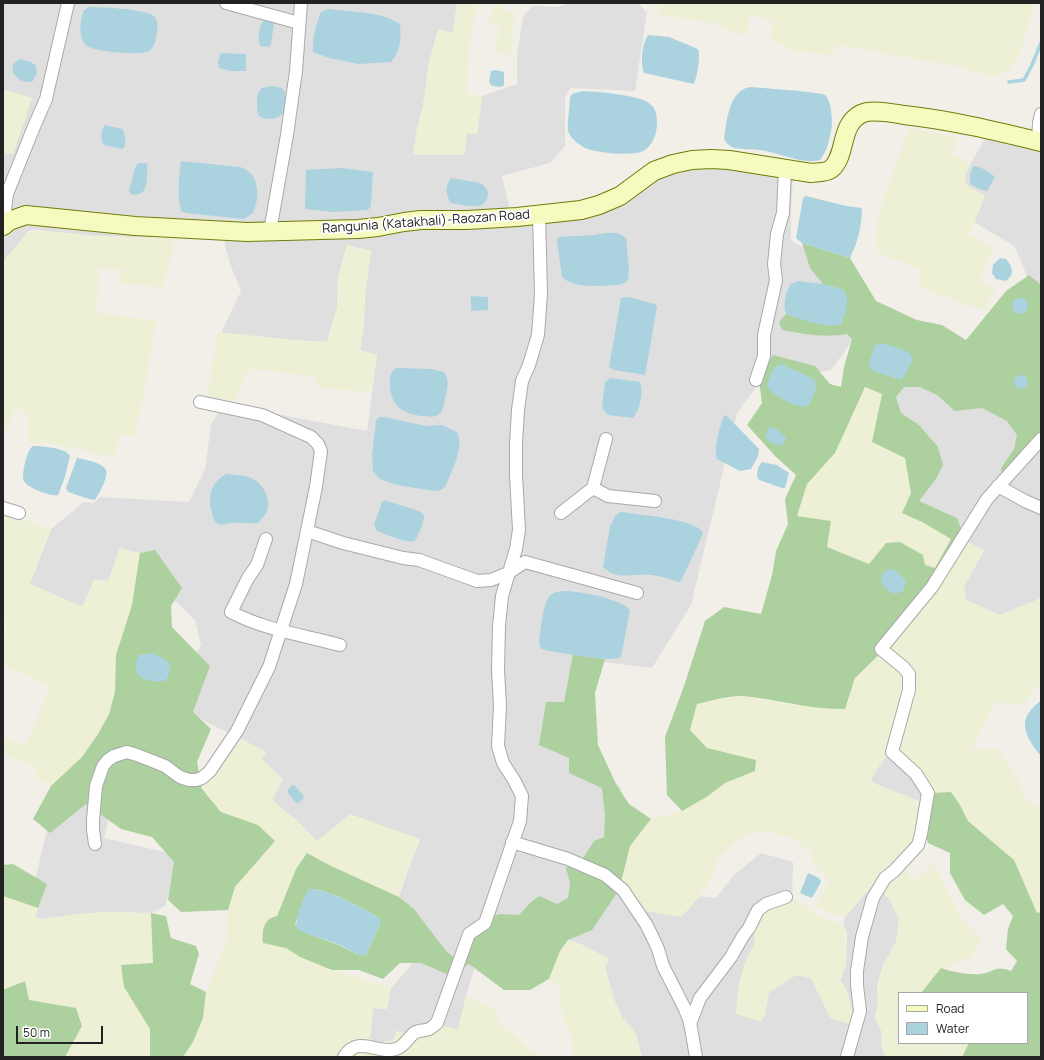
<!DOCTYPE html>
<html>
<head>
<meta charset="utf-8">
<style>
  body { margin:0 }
  #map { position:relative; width:1044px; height:1060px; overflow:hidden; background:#f2efe9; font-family:Manrope,sans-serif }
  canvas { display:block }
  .frame { position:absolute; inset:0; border:4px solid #222; pointer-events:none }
  .legend { position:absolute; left:898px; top:992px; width:130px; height:52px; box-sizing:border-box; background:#fff; border:1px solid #a7a7a7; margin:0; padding:5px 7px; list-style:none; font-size:12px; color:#222 }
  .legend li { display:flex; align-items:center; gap:8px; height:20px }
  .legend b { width:20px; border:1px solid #a7a7a7 }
  .scale { position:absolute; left:16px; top:1026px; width:87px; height:18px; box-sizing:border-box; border:2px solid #222; border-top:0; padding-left:5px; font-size:12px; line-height:14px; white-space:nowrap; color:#222; -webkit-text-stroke:3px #fff; paint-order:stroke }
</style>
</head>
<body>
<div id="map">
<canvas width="1044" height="1060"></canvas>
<div class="frame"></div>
<ul class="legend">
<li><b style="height:5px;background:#f7fabf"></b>Road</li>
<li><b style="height:11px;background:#aad3df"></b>Water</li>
</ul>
<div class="scale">50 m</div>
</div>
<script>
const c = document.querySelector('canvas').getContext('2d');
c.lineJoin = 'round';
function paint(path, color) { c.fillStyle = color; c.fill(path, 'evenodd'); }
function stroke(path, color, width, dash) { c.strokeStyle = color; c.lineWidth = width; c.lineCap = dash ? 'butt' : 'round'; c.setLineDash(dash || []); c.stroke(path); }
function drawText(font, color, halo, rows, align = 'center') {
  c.font = font + ' Manrope,sans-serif'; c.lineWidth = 3.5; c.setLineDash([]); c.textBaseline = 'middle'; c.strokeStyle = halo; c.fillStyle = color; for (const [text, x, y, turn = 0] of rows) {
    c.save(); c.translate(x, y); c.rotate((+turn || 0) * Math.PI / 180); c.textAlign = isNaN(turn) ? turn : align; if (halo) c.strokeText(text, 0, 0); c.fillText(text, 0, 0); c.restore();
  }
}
paint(new Path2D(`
  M3 3H457L453 33 438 30 429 63 423 106 417 129 413 155H464L467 132 477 134 482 96 517 84V56L523 17 532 6 556 7 565 5 567 3H637L647 12 635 91 570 88 565 97V146L550 163 502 176 513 223 551 219 676 168 725 165 793 177 791 210V241L825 258 850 291 853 340 831 370 815 373 763 378 737 413 691 605 652 668 580 659 590 762 621 788 618 831 580 907 484 937 466 996 458 1031 444 1026 415 1036 397 1031 392 1041 373 1043 370 1038 373 1008 387 1009 391 988 421 954 399 897 408 870 420 839 400 833 317 841 297 821 272 800 261 759 266 752 187 712 178 688 201 645 195 620 120 548 108 581 94 580 83 607 30 584 51 529 84 502 94 503 100 497 189 502 205 469 211 425 221 407 271 413 367 431 377 355 360 350 364 324 365 295 371 251 347 245 338 278 337 308 327 342 293 340 221 333 241 291 230 264 223 237 176 238 95 236 36 230 29 231 3 262V152L13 154 32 98 3 90Z
  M985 139 1041 151V320L1035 308 1024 268 1014 246 974 222 985 196 968 186 966 183 965 176 970 164Z
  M910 380 1041 397V598L1039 600 1000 615 966 600 964 587 984 550 902 513 921 463 899 428 895 387Z
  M889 754 917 770 924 803 873 783 870 779 879 766Z
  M78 789 111 809 104 838 181 856 165 906 151 913 103 912 79 914 44 919 35 918 38 908 36 876 52 809Z
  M761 853 793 862 792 897 754 929 755 943 745 963 736 1014 765 1015 769 992 796 975 811 978 818 992 847 991 840 980 846 965 847 934 843 924 845 917 875 882 891 902 899 919 896 942 883 965 877 986 878 1005 875 1018 882 1032 881 1043 885 1057H642L636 1034 622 1017 614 1000 605 967 609 959 585 946 568 940 621 882 681 917 700 896 716 898 734 875Z`), '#e0dfdf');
paint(new Path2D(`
  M457 3H478L470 39 466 93 482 96 477 134 467 133 464 155H413L417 129 423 106 429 63 438 29 453 33Z
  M495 3H502L501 9 515 12 510 55 495 52 499 26 488 24Z
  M659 3H1035L1024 41 1015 63 1007 71 998 75 988 76 957 66 931 62 842 45 830 55 790 50 771 39 773 21 751 14 745 36 711 23 658 14Z
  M3 90 32 98 13 154 3 152Z
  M909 128 940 133 958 139 952 154 970 164 965 176 966 183 968 186 985 196 969 235 995 248 984 265 982 276 983 283 996 290 984 310 920 288V270L875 251 879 212Z
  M36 230 95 236 176 238 163 288 119 283 121 271 99 268 97 312 156 321 142 404 133 437 121 434 114 458 75 448 48 443H28V413L16 407 3 437V262L29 231Z
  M347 245 371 251 365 295 364 324 360 350 377 355 372 388 368 392 318 388 314 376 249 369 235 401 207 396 218 332 293 340 327 342 337 308 338 278Z
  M864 387 882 394 872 442 905 458 911 493 902 513 922 522 952 539 935 568 925 565 886 543 869 564 827 547 797 516 807 484 835 453Z
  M3 513 51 529 30 584 82 607 94 580 108 581 120 548 140 553 132 605 116 655 115 692 109 714 98 734 82 757 51 786 36 777 38 767 3 755V738L23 744 28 739 48 692 47 684 7 667 3 663V649L8 621 3 617Z
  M966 541 984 550 964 587 966 600 1000 615 1041 598V682L1024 703 1010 704 1002 702 996 704 988 715 972 747 978 750 992 748 999 751 1018 778 1027 800 1041 809V912L1037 914 1025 883 989 838 968 821 960 805 933 793 889 754 879 766 871 779 873 783 924 803 918 834 911 845 895 864 875 882 845 917 828 913 815 905 828 882V878L813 864 812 852 794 840 772 832H752L740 838 719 857 711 878 700 896 681 917 646 911 638 908 621 882 630 846 651 819 682 811 708 796 725 783 755 771 756 760 707 748 690 730 697 704 741 696 795 705 833 709H845L855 678 887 647Z
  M238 737 266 752 262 759 283 779 272 800 297 821 317 841 350 814 420 839 408 870 399 897 329 865 307 853 296 869 277 916V946L286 948 300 957 332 970 391 988 387 1009 373 1008 370 1038 374 1043 392 1041 397 1031 415 1036 444 1026 458 1030 466 996 498 1012 497 1020 539 1057H183L193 1042 203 1018 206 992 226 943 228 910 235 887 275 841 258 825 221 812 202 789Z
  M932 863 935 868 960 917 982 940 971 957 955 965 941 968 921 993H899V1043H969L962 1057 942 1054 937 1057H885L881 1043 882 1032 875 1018 878 1005 877 986 883 965 896 942 899 919 891 902 881 888 902 866 914 881Z
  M3 896 38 908 35 917 44 919 79 914 103 912 151 913 153 963 121 965 124 987 150 1029V1057H65L82 1026 76 1008 29 1000 25 981 3 990Z
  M792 897 823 918 843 924 847 934 846 965 840 980 847 991 852 1009V1015L850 1024 830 1018 811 978 796 975 769 992 765 1015 761 1022 736 1014 739 983 745 963 755 943 754 929 763 911Z
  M568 940 585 946 609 959 605 967 614 1000 622 1017 636 1034 642 1057H574L571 1036 560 1008 561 986 549 979 560 951Z`), '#eef0d5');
paint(new Path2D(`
  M802 243 850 258 876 301 917 320 942 325 966 340 1006 291 1029 275 1041 285V442L1032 460 1018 472 1002 479 1001 468 1014 449 1017 435 1007 421 982 408 955 411 937 395 920 387H904L896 397 901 413 919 425 938 447 943 465 936 479 919 501 957 518 966 541 887 647 855 678 845 709C810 710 777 699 743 696 731 695 709 701 697 704L690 730 707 748 756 760 755 771 725 783 708 796 682 811 667 795 665 737 684 686 705 621 724 607 761 614 772 575 776 551 788 524 785 499 796 475 776 457 747 425 762 403 759 381 773 355 815 366 830 384 841 387 844 367 852 339 847 334C825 338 804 334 782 330L779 322 786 314 809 321 844 290 823 284 810 268ZM865 387 882 394 872 442 905 458 911 493 902 513 922 522 951 539 935 568 925 565 923 555 900 542 886 543 869 564 827 547 831 521 797 516 807 484 835 453Z
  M155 550 182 588 171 606 172 627 210 666 193 712 211 729 197 762 202 789 221 812 258 825 275 841 235 887 228 910 181 912 168 900 174 862 152 837 121 829 86 804 50 833 33 819 51 786 82 757 98 734 109 714 115 692 116 655 132 605 140 553Z
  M573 654 605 659 595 693 598 745 616 784 629 804 651 819 630 846 621 882 615 896 592 930 568 940 560 951 549 979 530 990H504L469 964 449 975 421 963H400L383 979 359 970H332L300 957 286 948 263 943C262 931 263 919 277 916L296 869 307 853 329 865 399 897 414 909 446 951 456 959 477 924 499 914 519 915 530 903 539 896 557 904 568 898 570 883 566 868 574 858 582 860 594 841 604 837 605 815 602 788 569 773V758L539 745 546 702H564ZM309 889C327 888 362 908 378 917L380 924 366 955 357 954 339 945 308 934 295 924 307 893Z
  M951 792 960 805 968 821 1014 860 1037 913 1041 912V1057H962L969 1043H1027V993H921L941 968C952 972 969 975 981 974 996 972 993 965 1011 971L1017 961 1006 949 1008 929 1013 916 1003 904 984 915 965 900 950 873V853L928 843 924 828 933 793Z
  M13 864 47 884 38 908 3 896V865Z
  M151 913 166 916 171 938 196 946 199 954 190 984 206 992 203 1018 193 1042 183 1057H150V1029L124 987 121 965 153 963Z
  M25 981 29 1000 76 1008 82 1026 65 1057H3V990Z`), '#add19e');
paint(new Path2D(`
  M89 7C101 7 148 9 155 17 158 20 158 27 157 32 156 38 155 47 149 51 141 56 92 52 86 45 78 38 80 19 84 10Z
  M328 9C351 12 380 11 400 24 401 38 401 51 391 62L359 64 329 58 313 52C312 38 316 25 321 12Z
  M264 20 273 21 274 23 271 44 269 47 260 46C257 39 259 25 264 20Z
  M648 35 669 37 698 49C701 56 697 77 694 84L644 73C640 63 642 44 648 35Z
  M221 53 246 54V71H231L219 68 218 61Z
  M20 59 31 62 36 66 37 73 33 81C20 86 2 68 20 59Z
  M495 70 504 72V85L501 87 492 86 489 82 491 71Z
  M273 86 282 88 285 92C286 105 286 119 270 119 266 119 262 118 258 115 257 106 255 94 262 88Z
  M751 87C761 88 822 92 825 95 831 100 832 117 832 125 830 137 828 150 820 160 803 165 778 152 760 150 752 149 740 150 732 147 728 145 725 142 724 138 727 121 729 89 751 87Z
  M582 91C595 91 641 95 650 104 657 109 657 118 657 126 656 135 653 144 645 150 635 157 599 153 588 149 581 147 570 138 568 131 567 123 570 106 570 97L572 94Z
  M105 125 122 129C126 134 126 142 124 148L122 149 104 145C100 139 101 130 105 125Z
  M181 161 240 167C260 173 261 198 252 214L243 219 186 213 181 211C177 194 179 177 181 161Z
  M138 163H146L147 164C148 167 147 170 147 174 147 186 145 198 130 194L129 191 135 168Z
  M973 166C981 166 989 172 995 177L987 191 982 190 970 184V175Z
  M341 168 373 172 371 206 368 210 334 212 305 209 306 170Z
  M451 178 480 183C492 189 490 204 477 206 468 207 459 204 451 203 445 194 445 186 451 178Z
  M806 196 846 206 862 208C861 229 859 239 850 258L802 243 796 238 803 198Z
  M605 233H618L626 238 629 269 628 280 624 283 619 285C602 285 575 290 562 277L557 240 559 237 593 235Z
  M1000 258 1006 259C1013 267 1015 274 1006 281L996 279 992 273 993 265Z
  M798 281 823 284 844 290C850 301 846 312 841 324 828 329 800 319 786 314 783 304 785 293 791 284Z
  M471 296 488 297V310L471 311Z
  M629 297 655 304 657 307 645 375 614 370 609 367 621 298Z
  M1012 306a8 8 0 1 1 16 0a8 8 0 1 1-16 0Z
  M883 343 909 352 913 359 905 375 900 380 871 370 869 363 875 345Z
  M781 364 814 379C819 387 813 398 807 406 797 409 772 395 767 386 770 377 771 367 781 364Z
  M397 368 431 369 444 372C450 381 447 389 445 399 444 404 443 412 438 415 434 418 427 416 423 416 401 415 389 403 390 381 390 375 392 370 397 368Z
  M1014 382a7 7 0 1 1 14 0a7 7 0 1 1-14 0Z
  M611 378 640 382C644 393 640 409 633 418L608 415 602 408 605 382Z
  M726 415 759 449 758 456 751 469 740 471 717 459C713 448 720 426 724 416Z
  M379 417H384L426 426 442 425 457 432C465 447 451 473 445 487L441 490 434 491 397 485 380 479 373 471 372 456 376 421Z
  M769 427 776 429 786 437 783 445C775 445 768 443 765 436Z
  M33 446C42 446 66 448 70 456L65 477 58 495C52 497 27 488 24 481 21 475 27 449 33 446Z
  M77 458C84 459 103 463 106 470 109 476 99 494 95 500L89 499 68 492 66 488Z
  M762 462 777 465 789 473 785 488H782L759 480C755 474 758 467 762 462Z
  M227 474C235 475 242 475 249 477 261 481 269 494 268 507 267 513 262 519 258 523 250 524 242 522 233 523 228 523 223 526 218 524 214 522 213 517 212 513 207 497 211 481 227 474Z
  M384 500 419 511C420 512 423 514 424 515 425 520 418 536 415 541 408 544 385 534 377 531L374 525 382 502Z
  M621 512C639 515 692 518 703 532L702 536 681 581 679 582C670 579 660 576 651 575 633 572 618 582 603 567L610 527 615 516Z
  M891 569 897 572 906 581 903 591 896 594C883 591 873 574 891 569Z
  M568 591C583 592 621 599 630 610L621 657C612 663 563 653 550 651L541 649 539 643C541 631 542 601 552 594 556 591 563 591 568 591Z
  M150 653 161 657 169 662C171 670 170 674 165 681H150L139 676C136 668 134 663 139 655Z
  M1041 700V756C1032 746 1019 727 1028 714 1031 709 1037 704 1041 700Z
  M292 785 295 786 304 796 303 799 299 803H296L288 793V790Z
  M808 873 819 878 821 882 812 898 800 893Z
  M309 889C327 888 362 908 378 917L381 920 380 924 366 955 363 956C354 953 347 948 338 944 324 939 310 936 297 929 294 920 304 897 309 889Z`), '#aad3df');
stroke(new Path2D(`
  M1009 82 1024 80 1032 65 1041 43`), '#aad3df', 3.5);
const minor = new Path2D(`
  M226 3 299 23
  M1038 141 1039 123 1041 114
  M9 221 5 210 7 194 33 129 46 99 68 3
  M270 231 287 135 296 71 301 3
  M756 380 764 356V335L776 280 774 264 777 234 783 213 785 169
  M998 486 1025 501 1041 508
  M593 488 608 496 655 501
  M3 508 19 513
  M561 513 593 488 606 439
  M307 531 343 543 403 558 419 560 477 581 491 580 508 573 525 562 637 593
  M266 539 257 565 248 578 231 612C265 630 303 635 340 645
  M512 842 568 859 605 875 623 890 646 924 652 936 658 949 663 966 684 1007 690 1022 696 1057
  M95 844 93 830V820L96 786 103 766 108 760 114 756 127 752 137 755 165 766 180 777 189 780H196L202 778 210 771 237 731 269 667 296 584 316 487 321 451 318 444 311 437 262 415 200 402
  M690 1024 700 998 731 957 743 936 749 928 758 910 766 904 786 897
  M344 1057C358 1034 378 1055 396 1049 404 1047 408 1038 414 1033 418 1030 425 1031 429 1029 432 1028 434 1025 437 1023L469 934 485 923 520 821 522 796 514 780 503 763 498 746 500 706 498 670 499 626 502 596 516 549 519 530 516 475V444L518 410 522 381 529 365 538 335 541 294 539 214
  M847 1057 860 1011 857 985V971L862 937 873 898 885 878 894 871 918 845 921 834 928 793 916 774 892 752 909 690V674L903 667 881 649 932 587 987 499 1041 439`);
const secondary = new Path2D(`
  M3 226 9 221 26 215 135 226 247 232 358 229 378 227 404 222 421 220H467L517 217 581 210 599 205 620 196 654 171 673 164 692 160 711 159 729 160 811 173C817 172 826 173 831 169 847 156 839 125 861 114 871 109 893 113 904 115 950 120 996 131 1041 142`);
stroke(minor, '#a9a9a9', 14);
stroke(secondary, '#707d05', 20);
stroke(minor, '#fff', 12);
stroke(secondary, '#f7fabf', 18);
drawText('13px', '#222', '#fff', [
  ["Rangunia (Katakhali)-Raozan Road",426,222,-4]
]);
</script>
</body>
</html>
